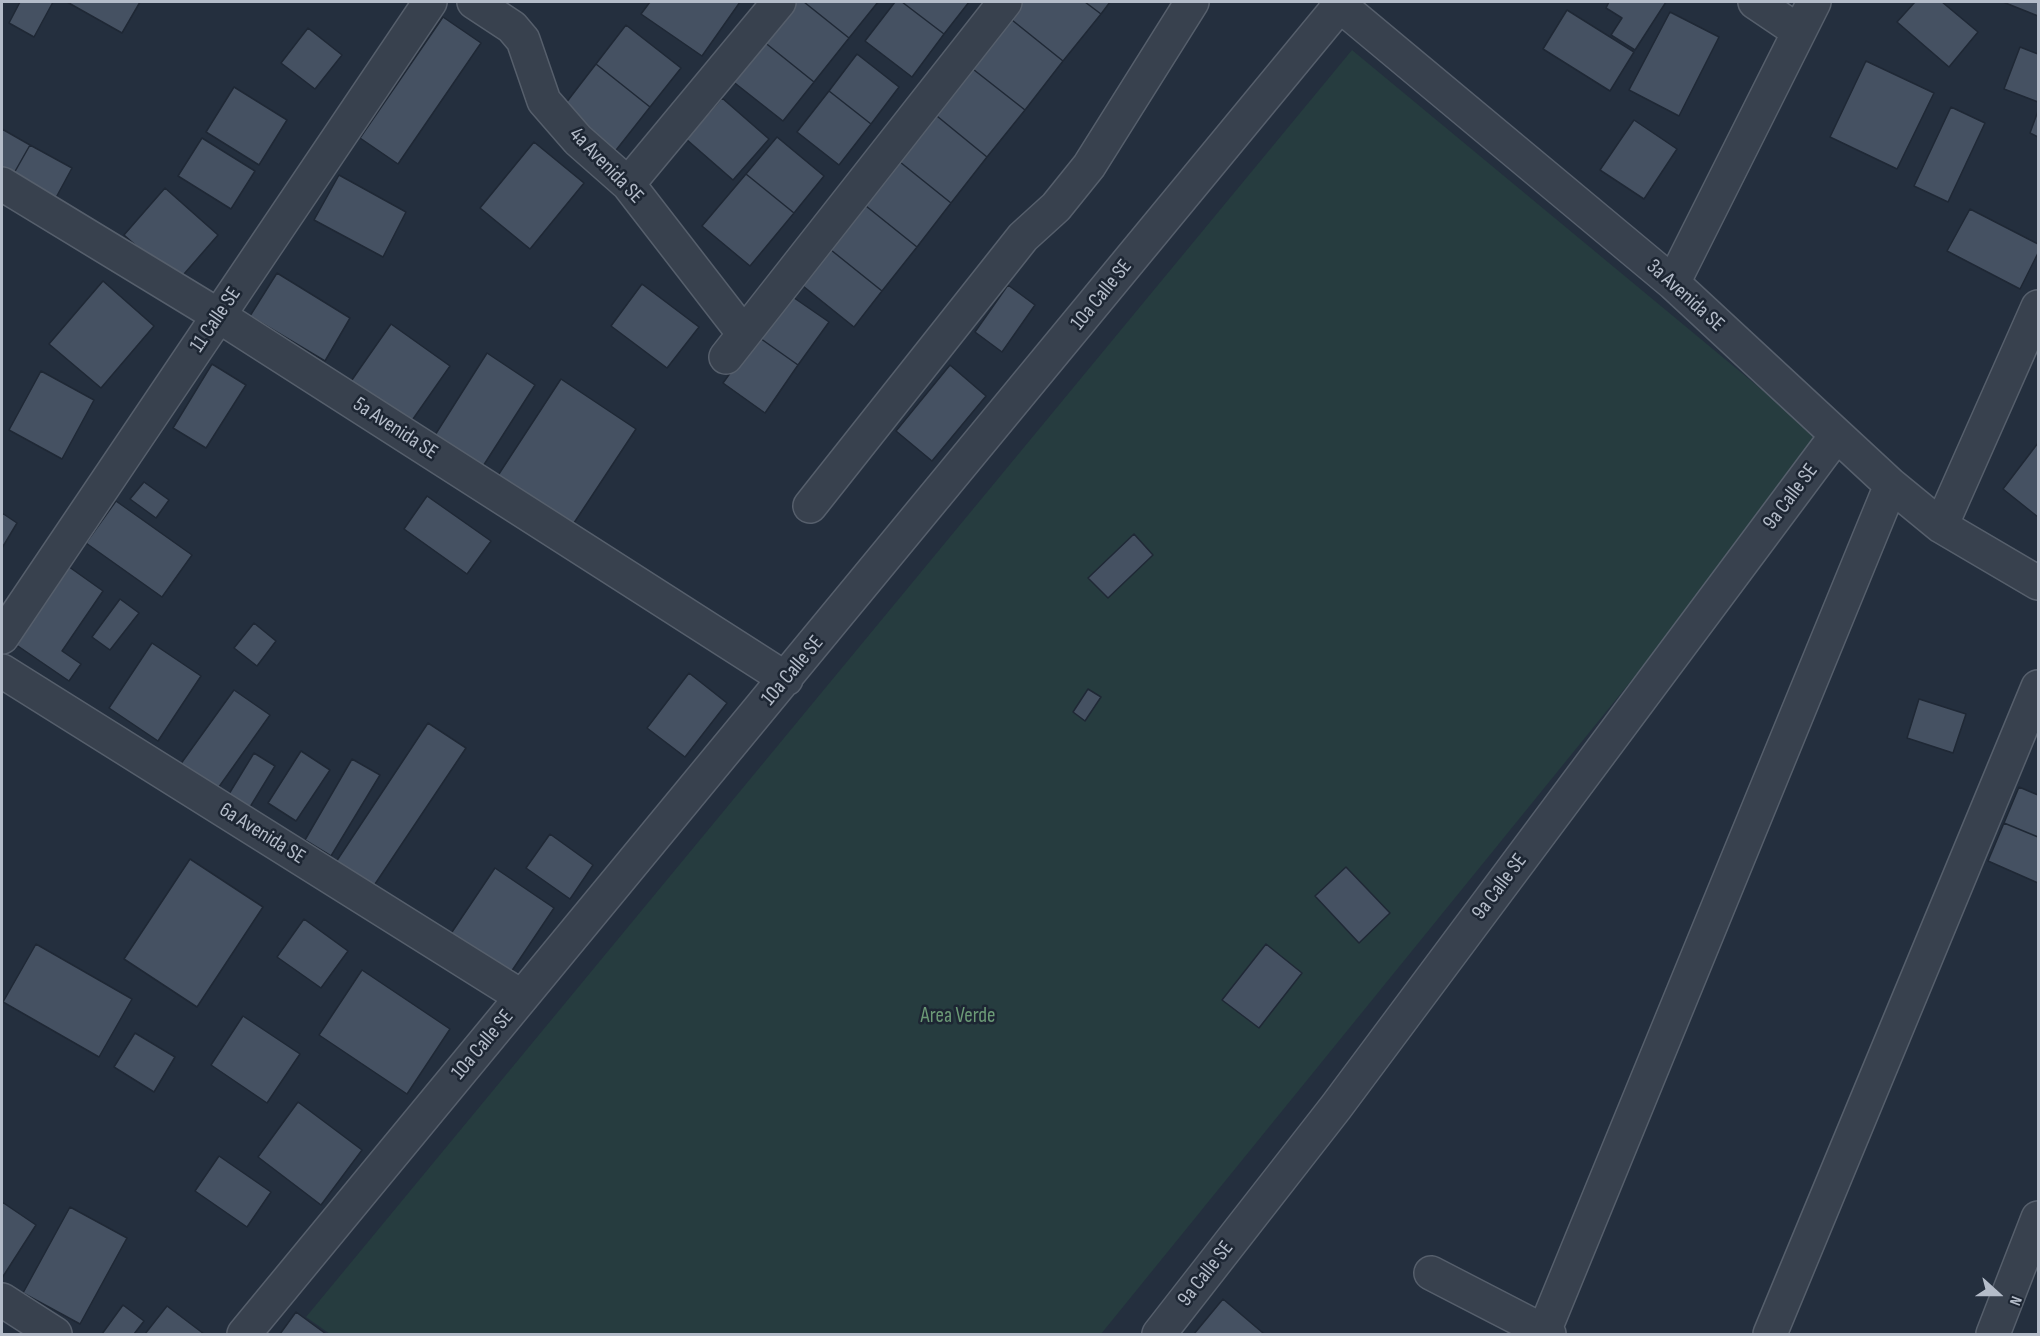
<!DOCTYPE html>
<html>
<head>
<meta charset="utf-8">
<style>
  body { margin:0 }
  #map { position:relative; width:2040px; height:1336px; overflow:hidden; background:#242f3e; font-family:"Sofia Sans Condensed",sans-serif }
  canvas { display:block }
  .frame { position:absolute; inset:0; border:3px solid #b4bcc9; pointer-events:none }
  .north { position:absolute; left:1968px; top:1264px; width:60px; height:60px; -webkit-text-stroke:4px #1d2633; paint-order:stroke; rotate:111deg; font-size:16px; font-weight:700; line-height:24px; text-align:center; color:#b4bcc9 }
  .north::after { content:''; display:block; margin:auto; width:21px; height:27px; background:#b4bcc9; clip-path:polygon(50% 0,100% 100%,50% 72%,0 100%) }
</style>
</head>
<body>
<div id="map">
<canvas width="2040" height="1336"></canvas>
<div class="frame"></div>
<div class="north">N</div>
</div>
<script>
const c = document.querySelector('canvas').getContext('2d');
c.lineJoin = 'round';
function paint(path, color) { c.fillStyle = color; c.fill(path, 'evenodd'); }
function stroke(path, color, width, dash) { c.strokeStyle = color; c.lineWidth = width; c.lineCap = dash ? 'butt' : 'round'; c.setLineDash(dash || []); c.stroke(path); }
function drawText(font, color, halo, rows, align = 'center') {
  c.font = font + ' "Sofia Sans Condensed",sans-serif'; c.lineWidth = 5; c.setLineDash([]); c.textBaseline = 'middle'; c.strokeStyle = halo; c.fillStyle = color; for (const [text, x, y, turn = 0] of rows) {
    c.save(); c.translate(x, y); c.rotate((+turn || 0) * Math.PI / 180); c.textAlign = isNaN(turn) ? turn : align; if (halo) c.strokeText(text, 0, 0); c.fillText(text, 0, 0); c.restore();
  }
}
paint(new Path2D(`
  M1352 50 1825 442 1101 1334H330L306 1317Z`), '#263c3f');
const building = new Path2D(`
  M20 2H53L34 37 9 23Z
  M67 2H140L122 33Z
  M650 2H740L702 56 641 14Z
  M794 2H804L849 38 814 82 763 41Z
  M804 2H878L849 38Z
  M895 2H902L944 34 912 77 865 41Z
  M902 2H969L944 34Z
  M1019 2H1085L1101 14 1063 61 1007 16Z
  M1085 2H1110L1101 14Z
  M1609 2H1666L1635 50 1611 35 1622 18 1606 8Z
  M1915 2H1942L1978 32 1949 67 1897 22Z
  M2003 2H2038V16Z
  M1567 10 1634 52 1610 91 1543 49Z
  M1670 12 1719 37 1679 116 1629 90Z
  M1007 16 1063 61 1025 110 969 66Z
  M443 17 481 43 398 164 360 138Z
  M626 25 681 68 650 107 596 64Z
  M308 28 342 55 315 89 281 63Z
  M763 41 814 82 783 121 731 80Z
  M2020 47 2038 54V102L2004 89Z
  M857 54 899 87 871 124 829 91Z
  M1866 61 1934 93 1897 169 1830 137Z
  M596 64 650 107 613 154 559 112Z
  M969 66 1025 110 987 157 932 112Z
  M234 87 287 120 259 165 206 132Z
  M829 91 871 124 839 165 797 132Z
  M722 98 769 139 733 180 686 139Z
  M1951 107 1985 123 1948 202 1914 186Z
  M2038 111V137L2030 133Z
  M932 112 987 157 951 203 895 158Z
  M1634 120 1677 149 1644 199 1600 170Z
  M2 129 30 145 9 182 2 178Z
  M777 137 824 176 794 213 746 174Z
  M202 138 255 171 231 209 178 176Z
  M534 142 584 183 530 249 480 208Z
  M30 145 72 168 52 205 9 182Z
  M895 158 951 203 917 247 861 202Z
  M746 174 794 213 750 266 702 226Z
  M339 175 406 212 383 257 314 220Z
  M165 188 218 235 177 282 124 235Z
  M861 202 917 247 882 291 826 246Z
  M1970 209 2038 244V253L2020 289 1947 251Z
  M826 246 882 291 854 327 798 282Z
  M277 273 350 318 325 361 250 316Z
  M103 281 154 326 101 388 49 344Z
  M642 284 699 327 667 368 611 326Z
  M1008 285 1035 305 1002 352 975 332Z
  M787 293 829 322 798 365 757 336Z
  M391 324 450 366 406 429 347 387Z
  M757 336 798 365 765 413 723 383Z
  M487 353 535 385 478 474 430 443Z
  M212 364 246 385 206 448 173 428Z
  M950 365 986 396 932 461 896 431Z
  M41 371 94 400 62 459 9 430Z
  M561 379 636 429 570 529 495 480Z
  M2038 443V517L2003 489Z
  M144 482 169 500 156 518 130 499Z
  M427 496 491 541 467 574 404 529Z
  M116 501 192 555 162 597 86 543Z
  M2 513 17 523 2 548Z
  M1134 534 1153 555 1108 598 1088 578Z
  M65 564 103 591 62 651 81 664 69 681 12 642Z
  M120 599 139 613 110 650 92 637Z
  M254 623 276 641 257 666 234 648Z
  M152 643 201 676 158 741 109 708Z
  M689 673 727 703 685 757 647 728Z
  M1088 689 1101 697 1085 721 1073 712Z
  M234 690 270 715 216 791 180 765Z
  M1919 699 1966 714 1953 753 1907 738Z
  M428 723 466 748 371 890 334 865Z
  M301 751 330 770 296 821 268 803Z
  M254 753 275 766 250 807 229 794Z
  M352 759 380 775 331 856 305 840Z
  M2019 787 2038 795V837L2004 823Z
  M2004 823 2038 837V883L1988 861Z
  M550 834 593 865 570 899 526 868Z
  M190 859 263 907 197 1007 124 959Z
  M1346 867 1390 913 1359 943 1315 896Z
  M495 868 554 908 505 981 446 941Z
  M304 919 348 951 321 988 277 957Z
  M36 944 132 999 99 1057 3 1002Z
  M1266 944 1302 973 1259 1028 1222 1000Z
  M362 970 450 1029 407 1094 319 1035Z
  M243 1016 300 1054 267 1103 211 1065Z
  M135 1033 175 1057 154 1092 114 1067Z
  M298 1102 362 1150 321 1205 258 1157Z
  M219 1156 271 1192 247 1227 195 1191Z
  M2 1202 36 1225 2 1278Z
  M70 1207 127 1238 80 1324 23 1293Z
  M1223 1299 1263 1333 1261 1334H1194Z
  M123 1305 144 1321 134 1334H102Z
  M167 1306 204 1334H145Z
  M296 1312 326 1334H280Z`);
paint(building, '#455162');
stroke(building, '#1f2835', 1.5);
const minor = new Path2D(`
  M474 2 512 27 523 40 544 101 578 140 628 184 744 334
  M1336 2 1673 283 1891 485 1941 526 2038 583
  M1755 2 1798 31
  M2 184 219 316 786 679
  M628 184 779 2
  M1673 283 1814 2
  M726 357 1005 2
  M810 506 1023 237 1056 207 1089 166 1192 2
  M1941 526 2038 307
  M2 637 430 2
  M2 671 522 997
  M1431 1273 1549 1334
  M2 1300 55 1334
  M244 1334 1340 5
  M1159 1334 1336 1107 1836 436
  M1543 1334 1891 485
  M1770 1334 2038 687
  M1993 1334 2038 1218`);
stroke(minor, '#565f6c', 36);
stroke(minor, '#38414e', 33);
drawText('21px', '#b4bcc9', '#1d2633', [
  ["4a Avenida SE",606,166,46],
  ["10a Calle SE",1102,295,-51],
  ["3a Avenida SE",1685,296,42],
  ["11 Calle SE",216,320,-56],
  ["5a Avenida SE",395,429,33],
  ["9a Calle SE",1791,497,-53],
  ["10a Calle SE",793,671,-50],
  ["6a Avenida SE",262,834,32],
  ["9a Calle SE",1500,887,-53],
  ["10a Calle SE",483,1045,-50],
  ["9a Calle SE",1206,1274,-52]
]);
drawText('21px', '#6b9a76', '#1d2633', [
  ["Area Verde",958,1017]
]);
</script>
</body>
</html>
